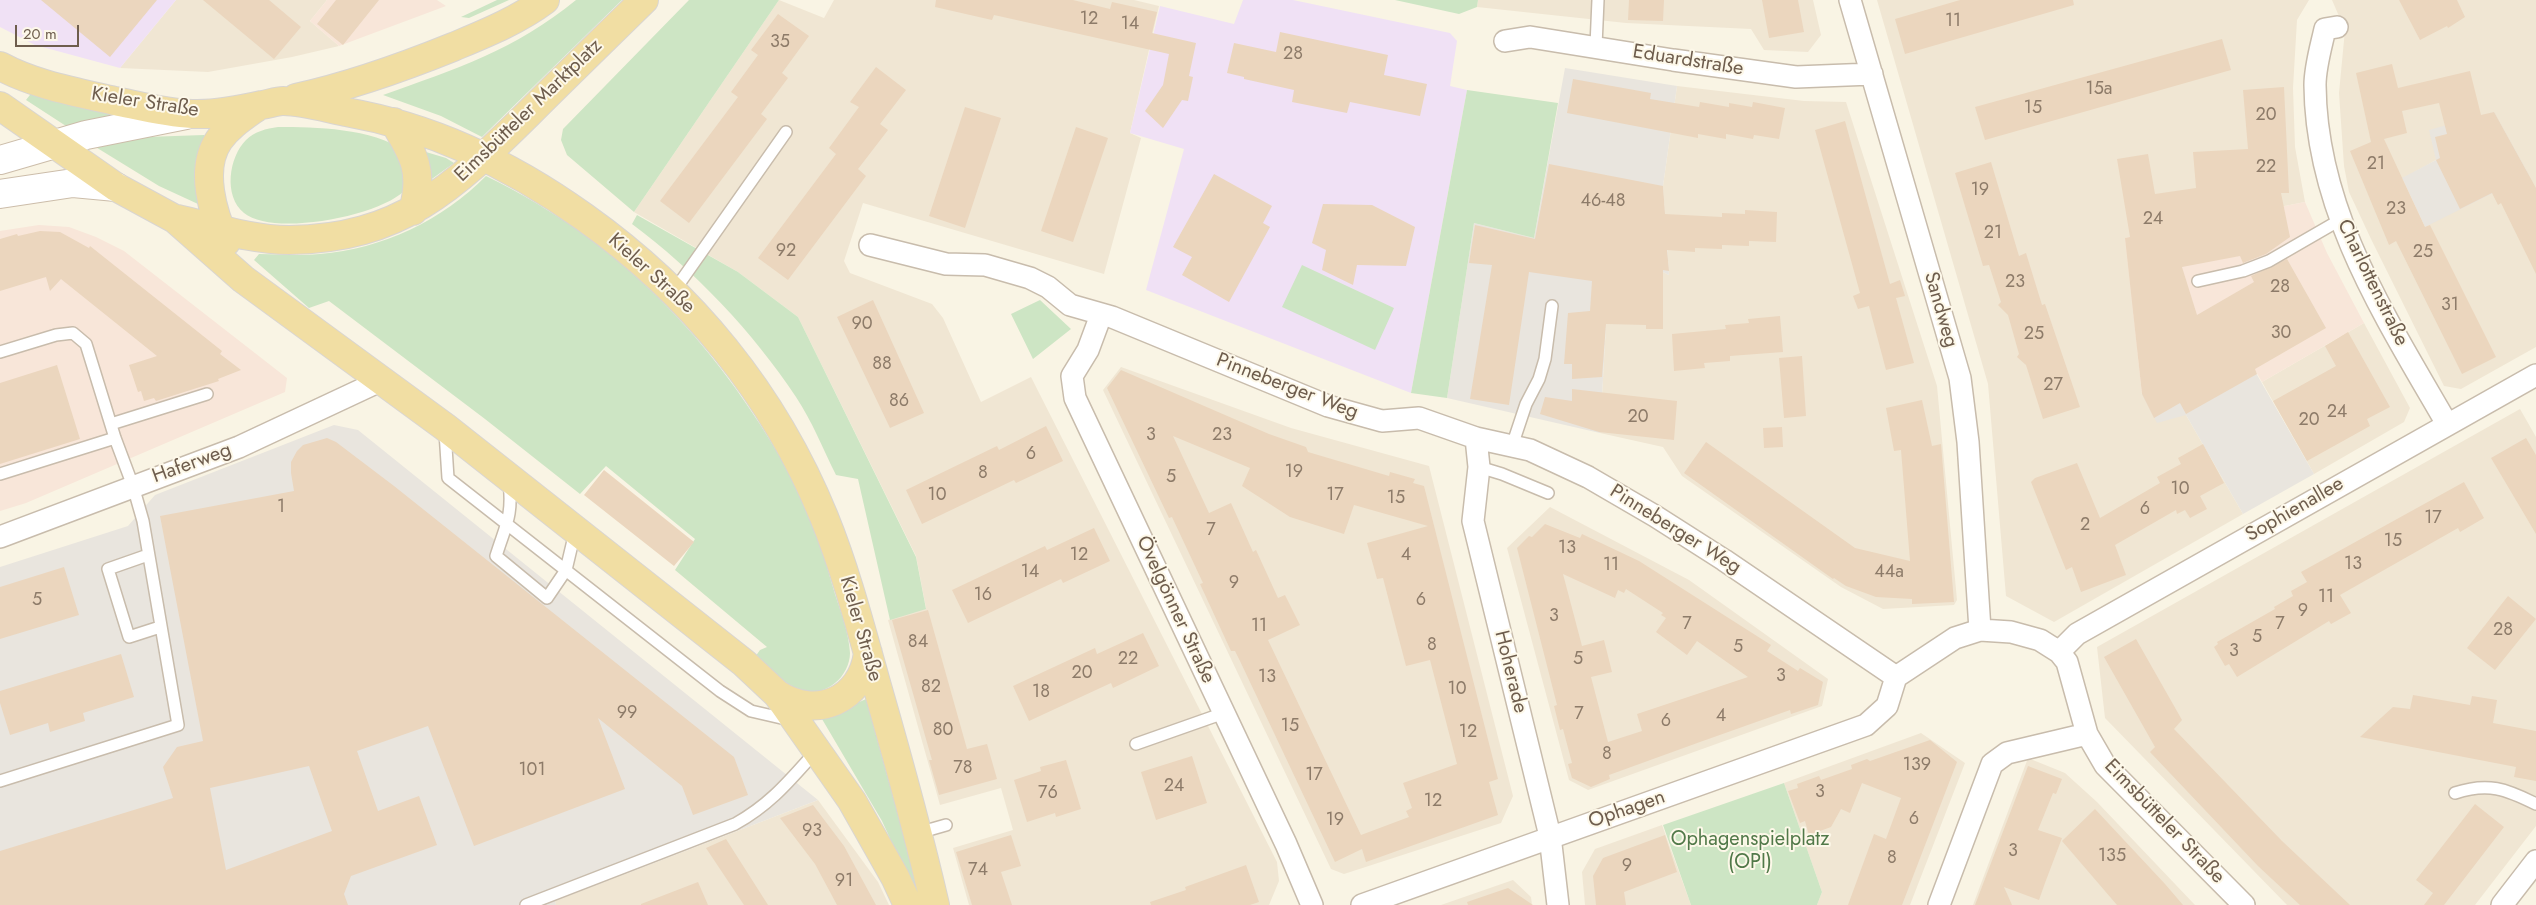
<!DOCTYPE html>
<html>
<head>
<meta charset="utf-8">
<style>
  body { margin:0 }
  #map { position:relative; width:2536px; height:905px; overflow:hidden; background:#f9f4e4; font-family:Jost,sans-serif }
  canvas { display:block }
  .scale { position:absolute; left:15px; top:25px; width:64px; height:22px; box-sizing:border-box; border:2px solid #6e5d4d; border-top:0; padding-left:6px; font-size:15px; line-height:18px; white-space:nowrap; color:#6e5d4d; -webkit-text-stroke:4px #fdf8e9; paint-order:stroke }
</style>
</head>
<body>
<div id="map">
<canvas width="2536" height="905"></canvas>
<div class="scale">20 m</div>
</div>
<script>
const c = document.querySelector('canvas').getContext('2d');
c.lineJoin = 'round';
function paint(path, color) { c.fillStyle = color; c.fill(path, 'evenodd'); }
function stroke(path, color, width, dash) { c.strokeStyle = color; c.lineWidth = width; c.lineCap = dash ? 'butt' : 'round'; c.setLineDash(dash || []); c.stroke(path); }
function drawText(font, color, halo, rows, align = 'center') {
  c.font = font + ' Jost,sans-serif'; c.lineWidth = 4; c.setLineDash([]); c.textBaseline = 'middle'; c.strokeStyle = halo; c.fillStyle = color; for (const [text, x, y, turn = 0] of rows) {
    c.save(); c.translate(x, y); c.rotate((+turn || 0) * Math.PI / 180); c.textAlign = isNaN(turn) ? turn : align; if (halo) c.strokeText(text, 0, 0); c.fillText(text, 0, 0); c.restore();
  }
}
paint(new Path2D(`
  M176 0H327L310 21 339 46 292 57 208 72 120 68Z
  M779 0 824 18 834 0H1134L1159 6 1130 133 1141 138 1104 274 863 203 844 261 850 273 932 304 943 318 981 402 1031 377 1277 862 1279 881 1269 905H969L953 848 1013 830 1001 788 940 805 888 620 926 608 916 556 798 317 738 272 634 212Z
  M1478 0H1813L1821 35 1808 52 1764 50 1751 29 1626 23 1477 7Z
  M1877 0H2309L2297 20 2293 88 2295 147 2305 202 2126 238 2142 394 2186 415 2243 514 2054 622 2006 596 1988 384Z
  M2332 0H2536V347L2461 389 2444 386 2371 239 2349 192 2344 166 2339 93 2345 30ZM2436 160 2425 227 2402 179Z
  M1677 86 1804 101 1846 102 1937 386 1957 600 1954 605 1883 609 1841 587 1682 476 1663 447 1600 433 1606 324 1663 272 1669 275 1663 186Z
  M2364 323 2410 408 2404 422 2314 474 2262 382Z
  M1121 367 1291 428 1429 466 1513 796 1501 823 1344 874 1331 869 1103 390Z
  M2520 409 2536 437V826L2475 905H2287L2105 718 2097 647Z
  M1550 507 1689 580 1828 679 1822 706 1588 790 1569 780 1507 548Z
  M1921 733 1965 763 1910 905H1817L1822 892 1784 783Z
  M2028 758 2065 773 2097 802 2195 905H1973Z
  M818 800 878 882 889 905H556L555 901Z
  M1662 825 1691 905H1585L1582 872 1595 849Z
  M1513 880 1531 897 1532 905H1441Z`), '#f0e6d3');
paint(new Path2D(`
  M327 0H437L446 6 339 46 310 21Z
  M2305 202 2327 253 2364 323 2262 382 2237 340 2142 394 2125 238Z
  M39 225 69 227 96 237 124 251 287 378 285 392 26 503 0 511V231Z`), '#f8e6d9');
paint(new Path2D(`
  M1565 68 1677 86 1663 186 1669 275 1663 272 1606 324 1600 433 1447 398 1474 223 1534 238Z
  M2494 112 2529 175 2425 227 2402 178 2436 160 2429 130Z
  M2237 340 2314 474 2243 514 2186 415 2157 423 2142 394Z
  M334 425 358 430 818 800 555 901 556 905H0V567L128 526 155 495Z`), '#e9e5de');
paint(new Path2D(`
  M0 0H176L120 68 35 45 0 27Z
  M1243 0H1293L1450 33 1457 41 1450 86 1467 90 1411 393 1146 290 1184 149 1130 133 1160 6 1234 24Z`), '#f0e1f5');
paint(new Path2D(`
  M497 0H509L469 18 461 17Z
  M576 0H622L482 137 441 116 383 95C456 69 515 50 576 0Z
  M689 0H779L634 212 567 155 561 140 563 129Z
  M1395 0H1478L1477 7 1459 14Z
  M1467 90 1558 103 1534 238 1474 223 1447 398 1411 393Z
  M33 91 131 115 66 126 26 100Z
  M278 127C315 127 373 128 404 151V191C379 216 273 237 244 213 223 196 229 157 246 140 255 131 266 129 278 127Z
  M204 135 206 138 200 203 198 204 159 186 94 146 146 137Z
  M426 152 446 158 454 163 429 181Z
  M486 176C627 245 722 349 796 485 815 518 824 558 835 594 841 612 849 634 850 653 850 664 844 676 835 683 805 707 777 676 755 657L760 650 767 647 675 570 695 539 606 466 580 494 485 419 329 301 309 308 254 260 259 254C279 254 300 256 320 254 382 249 443 220 486 176Z
  M637 215 738 272 798 317 916 557 926 609 890 620 858 479 836 475C823 449 812 421 796 397 753 332 695 271 632 224Z
  M1302 265 1394 308 1375 350 1282 307Z
  M1040 300 1071 329 1033 359 1011 314Z
  M866 699 920 895 918 899 882 821 822 719Z
  M1784 783 1822 892 1817 905H1691L1663 825Z`), '#cde5c4');
paint(new Path2D(`
  M41 0H157L110 57Z
  M203 0H269L301 27 274 59Z
  M336 0H379L343 45 317 24Z
  M936 0H1073L1110 9 1112 2 1157 12 1152 33 1196 43 1189 76 1193 77 1188 101 1182 100 1163 128 1145 111 1163 85 1169 54 994 15 992 20 935 7Z
  M1629 0H1664L1663 21 1628 20Z
  M1762 0H1798L1804 32 1769 38Z
  M1960 0H2073L2074 5 1905 54 1895 19Z
  M2399 0H2457L2465 17 2448 28 2447 26 2420 40Z
  M778 14 809 36 782 73 788 78 761 114 767 119 689 223 660 201 738 97 731 92 758 55 751 50Z
  M1280 32 1388 55 1384 75 1427 84 1420 116 1350 102 1347 113 1292 102 1294 90 1244 79V77L1227 73 1234 43 1276 52Z
  M2222 39 2231 70 1985 140 1975 107Z
  M2392 64 2398 88 2470 71 2481 115 2494 112 2536 188V274L2501 203 2498 205 2492 193 2460 209 2436 160 2440 158 2435 137 2447 134 2439 103 2402 111 2407 133 2384 139 2425 227 2430 225 2496 357 2462 374 2396 241 2389 245 2350 151 2371 142 2356 73Z
  M876 67 906 90 880 124 888 130 858 169 866 176 788 280 758 258 836 154 829 148 859 107 850 102Z
  M1573 79 1651 93 1650 99 1699 107 1700 102 1729 107V103L1752 107 1753 102 1785 108 1779 139 1754 135 1753 139 1726 134V139L1698 134V138L1567 113Z
  M2284 87 2289 193H2281L2290 237 2266 254 2243 263 2240 256 2182 267 2197 315 2254 282 2251 276 2287 259 2326 328 2255 369 2257 374 2186 414 2180 403 2154 418 2142 394 2125 238 2130 237 2117 159 2148 154 2155 194 2196 188 2193 152 2248 149 2243 90Z
  M965 107 1001 118 965 228 929 216Z
  M1845 121 1890 284 1900 280 1905 296 1896 298 1914 363 1886 370 1869 306 1858 309 1853 296 1860 293 1815 130Z
  M1076 127 1108 138 1073 242 1041 231Z
  M1991 162 2019 256 2026 253 2042 305 2045 304 2080 407 2043 419 2026 365 2017 357 2019 354 2008 315 1998 305 2001 302 1989 265 1983 266 1955 173Z
  M1549 164 1663 186 1665 214 1722 217V213L1745 214V210L1777 212 1776 242 1749 241V246L1722 245V249L1695 248V252L1667 250 1669 271 1663 270V329H1646V325L1606 324 1602 377 1572 379V364H1564L1568 313 1590 311 1592 281 1529 272 1509 405 1470 399 1492 265 1469 263 1475 225 1535 239Z
  M1214 174 1272 206 1263 223 1270 227 1229 302 1182 275 1192 257 1173 247Z
  M1323 204 1372 205 1415 227 1406 266 1357 265 1353 285 1322 270 1326 250 1312 243Z
  M40 231 60 232 89 248 90 246 222 351 220 354 241 370 218 379 219 381 156 401 154 398 144 401 141 391 138 392 129 365 157 356 61 279 50 291 46 277 0 291V239L17 234 18 236Z
  M873 300 924 413 890 428 837 317Z
  M1780 316 1783 352 1730 356V361L1704 363 1705 368 1674 371 1672 334 1726 329 1725 325 1749 323 1748 319Z
  M2348 332 2390 407 2367 419 2370 426 2307 461 2273 401 2336 366 2325 346Z
  M1802 356 1806 416 1784 418 1779 358Z
  M57 365 80 439 0 464V383Z
  M1121 370 1269 434 1306 447 1308 452 1389 476 1390 472 1415 479 1413 483 1424 486 1498 779 1489 782 1498 815 1366 862 1362 849 1335 862 1240 661 1235 651H1231L1200 584 1203 583 1172 517 1169 518 1107 388ZM1173 436 1250 468 1242 486 1290 517 1344 534 1354 505 1428 526 1367 543 1377 579 1383 578 1406 666 1430 660 1457 764 1403 783 1412 808 1406 811 1409 817 1361 835 1268 640 1300 625 1285 595 1278 598 1256 550 1253 552 1231 503 1209 513Z
  M1572 389 1677 401 1674 440 1599 432 1540 414 1545 397 1572 401Z
  M1922 400 1932 446 1941 444 1954 602 1912 604V599L1876 597 1846 586 1834 578 1833 579 1684 473 1706 442 1855 548 1910 561 1901 450 1894 451 1886 408Z
  M1046 426 1063 461 1016 483 1014 480 922 524 906 490 997 446 999 450Z
  M1782 427 1783 447 1764 448 1763 428Z
  M327 438 336 442 394 486 734 757 748 795 693 815 682 786 598 718 625 789 474 846 428 726 357 751 378 811 419 796 437 845 351 876 344 894 348 905H0V851L173 798 163 767 177 747 203 741 160 516 294 491 291 473V462L297 451 303 445ZM309 766 332 831 226 870 210 788Z
  M2526 438 2536 455V534L2491 458Z
  M2203 444 2224 483 2200 496 2207 509 2190 518 2185 510 2177 514 2176 510 2115 545 2126 575 2081 592 2072 567 2066 570 2031 482 2035 478 2077 463 2100 518 2160 483 2157 477 2181 464 2178 458Z
  M604 470 694 542 674 566 584 495Z
  M2464 482 2484 518 2460 532 2458 528 2340 595 2351 613 2331 624 2329 621 2237 677 2229 664 2225 666 2214 647 2218 644 2217 642 2275 609 2274 607 2293 596 2291 591 2307 582 2301 572Z
  M1545 524 1580 538 1582 534 1639 561 1771 645 1767 651 1798 671 1800 668 1823 682 1818 705 1791 714 1790 710 1700 742 1609 775 1610 779 1591 787 1572 778 1568 764 1572 763 1563 729 1560 730 1554 706 1557 705 1517 548 1529 536 1532 537ZM1563 574 1615 598 1618 590 1624 593 1626 589 1663 613 1661 615 1666 618 1656 632 1687 655 1697 641 1748 677 1637 714 1642 731 1608 742 1591 677 1612 672 1604 640 1582 646Z
  M1094 528 1110 561 1063 583 1061 579 968 623 952 590 1045 546 1047 550Z
  M64 567 79 615 0 639V587Z
  M2508 596 2536 619 2495 670 2467 648Z
  M928 610 967 749 987 744 997 779 939 795 929 760H932L892 620Z
  M1143 633 1159 666 1113 688 1111 683 1029 721 1013 686 1095 648 1097 654Z
  M2136 639 2182 720 2174 729 2282 841 2350 905H2300L2258 866 2150 752 2155 747 2104 657Z
  M121 654 134 697 83 713 85 721 50 732 48 723 10 735 0 703V691Z
  M2413 695 2470 705 2472 696 2497 700 2493 723 2536 731V781L2514 777 2516 767 2360 737 2393 707 2410 709Z
  M1930 740 1957 762 1902 905H1848L1874 834 1886 839 1901 798 1862 783 1850 813 1841 809 1831 827 1809 835 1805 821 1800 823 1788 791 1798 788 1797 784 1819 776 1821 780 1852 769 1851 765 1867 759 1870 761Z
  M1192 756 1207 803 1156 820 1141 772Z
  M1066 760 1081 809 1056 817 1055 813 1027 822 1014 780 1041 771 1040 767Z
  M2028 766 2062 779 2056 794 2053 793 2038 830 2062 838 2045 883 2039 900 2004 887 2012 905H1975Z
  M2475 804 2504 827 2444 905H2424L2433 893 2416 880Z
  M813 805 844 846 876 905H837L815 864 780 818Z
  M2095 809 2165 884 2183 905H2117L2062 841Z
  M1011 835 1021 866 1001 872 1012 905H972L956 852Z
  M1665 835 1677 872 1624 892 1626 905H1596L1593 876 1603 858Z
  M726 839 768 905H744L706 848Z
  M1246 865 1259 902 1250 905H1151L1150 902 1186 890 1185 887Z
  M698 882 708 905H641V904Z
  M1508 888 1533 905H1468L1467 902Z`), '#ebd6be');
const lane = new Path2D(`
  M1596 46 1598 0
  M2198 281 2243 271 2269 261 2340 220
  M674 291 786 132
  M0 352 56 335 73 333 86 344 115 438 133 486 143 521 178 725 0 781
  M111 424 207 394
  M445 432 448 478 720 691 751 711 790 720
  M1512 446 1526 404 1539 379 1545 359 1552 306
  M1479 467 1502 474 1548 493
  M0 474 115 438
  M509 481C513 516 506 524 496 556L547 598 566 570 575 532
  M148 555 108 569 129 637 160 627
  M1136 744 1224 713
  M2455 793C2488 782 2506 789 2536 804
  M918 833 946 825
  M526 905 735 824C771 804 790 780 817 750`);
const street = new Path2D(`
  M1850 0 1960 378 1968 442 1980 630
  M2337 27 2325 29C2321 47 2315 67 2315 85 2316 212 2386 318 2447 424
  M1505 41 1530 37 1673 60 1796 77 1872 74
  M870 245 946 264 985 265 1030 278 1048 287 1070 305 1112 317 1328 406 1382 421 1419 418 1476 438 1530 450 1588 477 1655 516 1724 560 1896 677
  M1101 315 1088 350 1072 376 1075 398 1286 844 1312 905
  M1476 438 1479 467 1473 521 1550 836 1558 905
  M0 537 239 447 380 381
  M2059 652 2077 634 2536 375
  M1362 905 1866 725 1887 706 1896 677 1955 638 1980 630 2011 632 2040 640 2059 652 2067 662 2087 734 2105 765 2244 905
  M1939 905 1992 764 2007 753 2087 734
  M2502 905 2536 861`);
const secondary = new Path2D(`
  M0 160 86 135 186 115
  M0 194 73 183 116 187`);
const primary = new Path2D(`
  M0 66C35 85 76 92 115 101 140 106 166 113 192 114 214 115 240 110 262 105 269 104 276 101 283 101 303 101 326 108 346 112 432 127 513 166 584 217 691 293 774 394 824 517 846 571 861 629 877 686 898 759 918 831 935 905
  M296 98C351 86 401 68 453 47 484 34 517 21 545 0
  M0 106 116 187 175 219 243 279 445 427 744 663 777 694 852 801 895 877 908 905
  M394 122C414 155 424 172 413 211
  M177 219C213 227 251 240 289 240 400 239 453 188 528 114 566 76 605 38 644 0
  M226 242C213 214 199 169 219 140 229 126 243 117 257 107
  M777 694C817 720 862 700 868 653`);
stroke(lane, '#c8bcac', 14);
stroke(street, '#c8bcac', 24);
stroke(secondary, '#ccbdaa', 30);
stroke(primary, '#d9d5d1', 30);
stroke(lane, '#fff', 11);
stroke(street, '#fff', 21);
stroke(secondary, '#fff', 28);
stroke(primary, '#f1dea3', 28);
drawText('18px', '#8d7b69', null, [
  ["12",1089,20],
  ["11",1953,22],
  ["14",1130,25],
  ["35",780,43],
  ["28",1293,55],
  ["15a",2099,90],
  ["15",2033,109],
  ["20",2266,116],
  ["21",2376,165],
  ["22",2266,168],
  ["19",1980,191],
  ["46-48",1603,202],
  ["23",2396,210],
  ["24",2153,220],
  ["21",1993,234],
  ["92",786,252],
  ["25",2423,253],
  ["23",2015,283],
  ["28",2280,288],
  ["31",2450,306],
  ["90",862,325],
  ["30",2281,334],
  ["25",2034,335],
  ["88",882,365],
  ["27",2053,386],
  ["86",899,402],
  ["24",2337,413],
  ["20",1638,418],
  ["20",2309,421],
  ["3",1151,436],
  ["23",1222,436],
  ["6",1031,455],
  ["19",1294,473],
  ["8",983,474],
  ["5",1171,478],
  ["10",2180,490],
  ["10",937,496],
  ["17",1335,496],
  ["15",1396,499],
  ["1",281,508],
  ["6",2145,510],
  ["17",2433,519],
  ["2",2085,526],
  ["7",1211,531],
  ["15",2393,542],
  ["13",1567,549],
  ["12",1079,556],
  ["4",1406,556],
  ["13",2353,565],
  ["11",1611,566],
  ["14",1030,573],
  ["44a",1889,573],
  ["9",1234,584],
  ["16",983,596],
  ["11",2326,598],
  ["5",37,601],
  ["6",1421,601],
  ["9",2303,612],
  ["3",1554,617],
  ["7",1687,625],
  ["7",2280,625],
  ["11",1259,627],
  ["28",2503,631],
  ["5",2257,638],
  ["84",918,643],
  ["8",1432,646],
  ["5",1738,648],
  ["3",2234,652],
  ["22",1128,660],
  ["5",1578,660],
  ["20",1082,674],
  ["3",1781,677],
  ["13",1267,678],
  ["82",931,688],
  ["10",1457,690],
  ["18",1041,693],
  ["99",627,714],
  ["7",1579,715],
  ["4",1721,717],
  ["6",1666,722],
  ["15",1290,727],
  ["80",943,731],
  ["12",1468,733],
  ["8",1607,755],
  ["139",1917,766],
  ["78",963,769],
  ["101",532,771],
  ["17",1314,776],
  ["24",1174,787],
  ["3",1820,793],
  ["76",1048,794],
  ["12",1433,802],
  ["6",1914,820],
  ["19",1335,821],
  ["93",812,832],
  ["3",2013,852],
  ["135",2112,857],
  ["8",1892,859],
  ["9",1627,867],
  ["74",978,871],
  ["91",844,882]
]);
drawText('20px', '#6e5d4d', '#fdf8e9', [
  ["Eduardstraße",1688,61,9],
  ["Kieler Straße",145,103,9],
  ["Eimsbütteler Marktplatz",529,111,-44],
  ["Kieler Straße",651,274,42],
  ["Charlottenstraße",2372,283,64],
  ["Sandweg",1940,310,74],
  ["Pinneberger Weg",1287,387,21],
  ["Haferweg",192,464,-20],
  ["Sophienallee",2295,510,-30],
  ["Pinneberger Weg",1675,530,32],
  ["Övelgönner Straße",1175,610,65],
  ["Kieler Straße",860,629,74],
  ["Hoherade",1510,672,76],
  ["Ophagen",1627,810,-19],
  ["Eimsbütteler Straße",2164,822,46]
]);
drawText('20px', '#517949', '#fdf8e9', [
  ["Ophagenspielplatz",1750,840],
  ["(OPI)",1750,863]
]);
</script>
</body>
</html>
